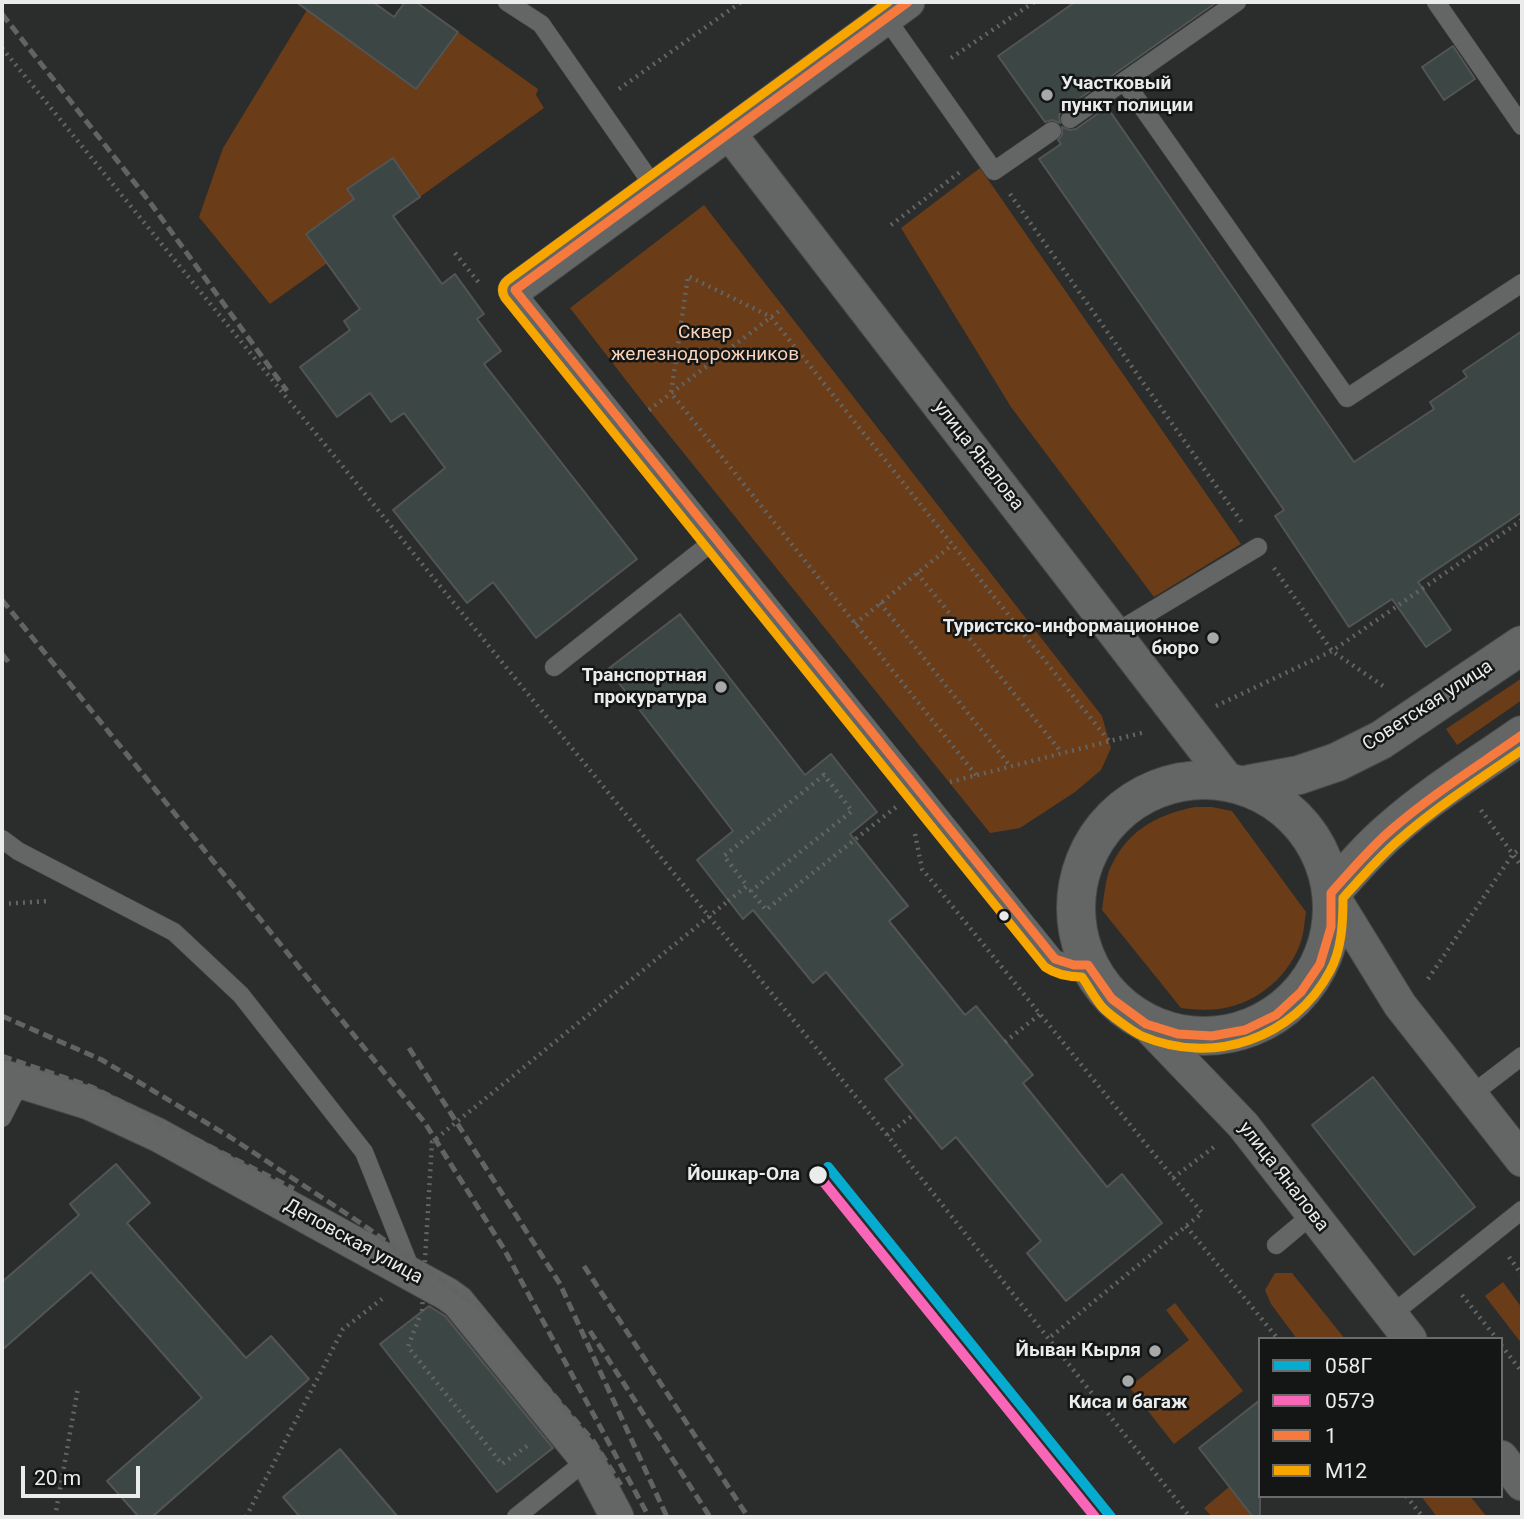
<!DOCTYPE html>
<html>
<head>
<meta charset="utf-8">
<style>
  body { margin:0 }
  #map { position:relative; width:1524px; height:1519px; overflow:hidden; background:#2b2d2c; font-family:Roboto,sans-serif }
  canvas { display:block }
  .frame { position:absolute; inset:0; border:4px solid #e9eceb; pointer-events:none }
  .legend { position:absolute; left:1258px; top:1337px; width:245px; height:161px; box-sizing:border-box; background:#141615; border:2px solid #696c6b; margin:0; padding:9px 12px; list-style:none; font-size:21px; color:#e9eceb }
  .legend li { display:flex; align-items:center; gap:14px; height:35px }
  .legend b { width:35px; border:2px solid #696c6b }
  .scale { position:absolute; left:21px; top:1466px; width:119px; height:32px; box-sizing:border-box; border:4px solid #e9eceb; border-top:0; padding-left:9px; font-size:21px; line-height:24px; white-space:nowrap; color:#e9eceb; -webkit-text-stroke:5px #141615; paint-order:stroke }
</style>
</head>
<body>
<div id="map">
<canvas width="1524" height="1519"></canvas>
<div class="frame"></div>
<ul class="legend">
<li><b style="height:9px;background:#06acd0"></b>058Г</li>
<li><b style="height:9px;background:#fa66b7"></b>057Э</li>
<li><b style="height:9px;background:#f6793e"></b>1</li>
<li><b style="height:9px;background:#f7a600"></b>М12</li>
</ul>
<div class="scale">20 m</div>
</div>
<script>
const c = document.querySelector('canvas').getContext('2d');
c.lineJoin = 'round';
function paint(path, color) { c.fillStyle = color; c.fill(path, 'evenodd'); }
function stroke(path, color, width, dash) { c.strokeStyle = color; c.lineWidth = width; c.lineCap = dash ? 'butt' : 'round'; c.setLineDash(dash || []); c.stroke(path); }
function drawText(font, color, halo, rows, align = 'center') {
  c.font = font + ' Roboto,sans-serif'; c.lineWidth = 5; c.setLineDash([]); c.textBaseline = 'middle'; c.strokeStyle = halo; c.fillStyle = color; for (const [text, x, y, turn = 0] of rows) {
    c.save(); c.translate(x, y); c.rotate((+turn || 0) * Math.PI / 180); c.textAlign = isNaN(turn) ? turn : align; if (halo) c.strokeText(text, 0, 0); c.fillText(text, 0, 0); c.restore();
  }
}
paint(new Path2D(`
  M307 10 415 89 458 32 538 89 536 95 544 108 270 304 199 217 223 148Z
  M980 168 1241 544 1154 597 1011 407 901 228Z
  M704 205 1102 716 1111 748 1101 770 1075 792 1020 828 990 833 649 410 570 308Z
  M1522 678V700L1457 745 1446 729Z
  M1195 807H1212L1232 811 1306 912C1305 919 1304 927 1303 934 1295 969 1264 999 1229 1007 1213 1011 1197 1010 1181 1008L1102 910C1104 897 1105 883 1109 871 1125 832 1155 815 1195 807Z
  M1275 1273H1292L1345 1339H1297L1271 1304 1265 1290Z
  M1503 1282 1522 1308V1344L1485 1296Z
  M1175 1303 1243 1391 1174 1444 1129 1387 1189 1340 1166 1310Z
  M1229 1487 1253 1517H1212L1204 1508Z
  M1421 1496H1470L1487 1517H1437Z`), '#6a3c17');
const building = new Path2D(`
  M296 2H373L394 17 405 2H416L458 32 416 89Z
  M1075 2H1217L1063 110 1059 115 1060 123 1052 120 1045 122 998 56Z
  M1453 46 1475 79 1444 100 1422 67Z
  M1107 107 1354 462 1434 409 1430 402 1467 377 1463 371 1522 331V512L1418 582 1451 630 1426 647 1392 599 1349 627 1275 516 1284 510 1039 159 1061 144 1058 140 1062 135V127L1070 130 1076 129Z
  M393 158 420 197 393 216 442 284 455 274 484 314 477 319 501 351 484 364 637 559 536 638 493 582 467 603 393 510 445 468 404 413 391 422 370 393 337 417 300 367 350 330 344 321 360 309 306 234 354 199 347 189Z
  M680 614 805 775 831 754 877 812 850 834 908 906 889 921 965 1015 976 1006 1033 1075 1023 1083 1107 1187 1122 1174 1162 1223 1066 1301 1027 1253 1041 1241 956 1137 942 1149 885 1079 903 1065 826 972 813 983 753 910 743 919 697 860 733 831 608 669Z
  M1373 1077 1475 1207 1414 1255 1312 1125Z
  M116 1164 150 1203 127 1223 246 1358 271 1336 309 1379 152 1517H139L107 1481 202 1398 91 1272 2 1350V1282L79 1215 70 1204Z
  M429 1306 445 1316 553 1448 497 1492 380 1344Z
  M1260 1400V1517H1253L1199 1448Z
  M340 1449 398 1517H300L283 1497Z`);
paint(building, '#3c4745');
stroke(building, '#535554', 2);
const service = new Path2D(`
  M507 2 541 24 655 188
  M1436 2 1522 126
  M886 18 994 171 1052 131
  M1124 81 1347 398 1522 283
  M1070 119 1237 2
  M515 290 1055 959 1074 965H1088
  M1115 633 1258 547
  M554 667 716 539
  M2 839 18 851 174 932 241 995 364 1152 412 1272
  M1471 1095 1522 1056
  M2 1118 21 1081
  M1276 1245 1313 1214
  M1391 1315 1522 1210
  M516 1517 587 1460`);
const minor = new Path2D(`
  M729 133 1227 779
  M515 290 908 2
  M1331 893 1400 1005 1522 1160
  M1146 1024 1243 1125 1410 1339
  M2 1076 89 1103 158 1135 447 1294 458 1302 587 1460 617 1517
  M1501 1457 1522 1484`);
const secondary = new Path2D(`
  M1076 908a128 128 0 1 1 256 0a128 128 0 1 1-256 0Z
  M1250 784 1299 775 1337 762 1381 740 1522 645
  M1331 893C1350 871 1369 849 1391 830 1431 794 1478 766 1522 735`);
stroke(service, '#474948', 19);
stroke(minor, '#474948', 35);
stroke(secondary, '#474948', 40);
stroke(new Path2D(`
  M2 48 887 1135 1190 1517
  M951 58 1034 2
  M619 89 741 2
  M1010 194 1243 524
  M891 225 960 172
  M455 253 480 284
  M649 410 783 308
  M1274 568 1332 651 1386 688
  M917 573 1062 753
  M880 603 1010 766
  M855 624 952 545
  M1216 706 1332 651 1522 520
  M976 775 671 393 688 276 771 317 1109 741
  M950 782 1145 732
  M1481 810 1522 867
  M915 834 922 869 1202 1213 1048 1339
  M728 901 747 886 724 856 824 775 852 811 751 891 766 910 896 807
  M2 904 49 901
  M1428 979 1513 854 1522 848
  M1005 1042 1040 1014
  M887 1135 913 1115
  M1173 1178 1214 1147
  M1186 1226 1278 1339
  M1509 1257 1522 1275
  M1462 1295 1497 1339
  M419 1318 408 1347 502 1464 527 1446
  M1501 1345 1522 1372
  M1406 1496 1423 1517
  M55 1517 78 1388
  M246 1517 343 1329 382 1299`), '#636464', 4.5, [2, 5]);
stroke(service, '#646565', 18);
stroke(minor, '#646565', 33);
stroke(secondary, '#646565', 38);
stroke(new Path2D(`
  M2 14 149 201 287 391
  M2 600 425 1123 504 1249 649 1517
  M2 654 10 664
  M2 1016 102 1060 230 1137 359 1222 478 1307 594 1442 621 1485
  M409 1048 560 1284 667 1517
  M2 1056 92 1087 294 1189
  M584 1266 748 1517
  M590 1331 710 1517`), '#626463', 5, [10, 5]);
stroke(new Path2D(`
  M422 1311 432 1142 728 901`), '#636464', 4.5, [2, 5]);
stroke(new Path2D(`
  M908 2 515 290 1055 959 1074 965H1088L1112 999 1146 1024 1178 1034 1212 1036 1245 1030 1276 1015 1301 992 1320 964 1331 927V893C1350 872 1369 849 1391 830 1431 795 1478 766 1522 735`), '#f6793e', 9);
stroke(new Path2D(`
  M888 2 508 280C502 285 501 291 505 298L1045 967C1055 974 1070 977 1082 977 1089 987 1095 999 1103 1008 1110 1015 1133 1032 1142 1036 1213 1066 1294 1039 1330 971 1342 949 1343 922 1343 898 1361 878 1379 857 1400 839 1438 806 1481 778 1522 750`), '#f7a600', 9);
stroke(new Path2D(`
  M828 1167 1111 1517`), '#06acd0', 10);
stroke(new Path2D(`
  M818 1175 1095 1517`), '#fa66b7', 10);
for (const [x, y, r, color] of [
  [1047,95,7,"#a6a9a8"],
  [1213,638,7,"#a6a9a8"],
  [721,687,7,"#a6a9a8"],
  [1004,916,6,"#e9eceb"],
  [818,1175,10,"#e9eceb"],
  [1155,1351,7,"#a6a9a8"],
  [1128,1381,7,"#a6a9a8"]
]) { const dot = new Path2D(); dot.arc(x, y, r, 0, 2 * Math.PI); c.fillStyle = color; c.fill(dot); stroke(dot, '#141615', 2.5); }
drawText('bold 19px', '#e9eceb', '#141615', [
  ["Участковый",1061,84,"left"],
  ["пункт полиции",1061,106,"left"],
  ["Туристско-информационное",1199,627],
  ["бюро",1199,649],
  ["Транспортная",707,676],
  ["прокуратура",707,698],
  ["Йыван Кырля",1141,1351],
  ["Киса и багаж",1128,1403,"center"]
], 'right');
drawText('19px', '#f9d2ba', '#141615', [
  ["Сквер",705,333],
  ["железнодорожников",705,355]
]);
drawText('19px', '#e9eceb', '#141615', [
  ["улица Яналова",978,456,52],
  ["Советская улица",1428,706,-33],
  ["улица Яналова",1283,1177,52],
  ["Деповская улица",353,1242,29]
]);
drawText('bold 19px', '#e9eceb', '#141615', [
  ["Йошкар-Ола",800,1175]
], 'right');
</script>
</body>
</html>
